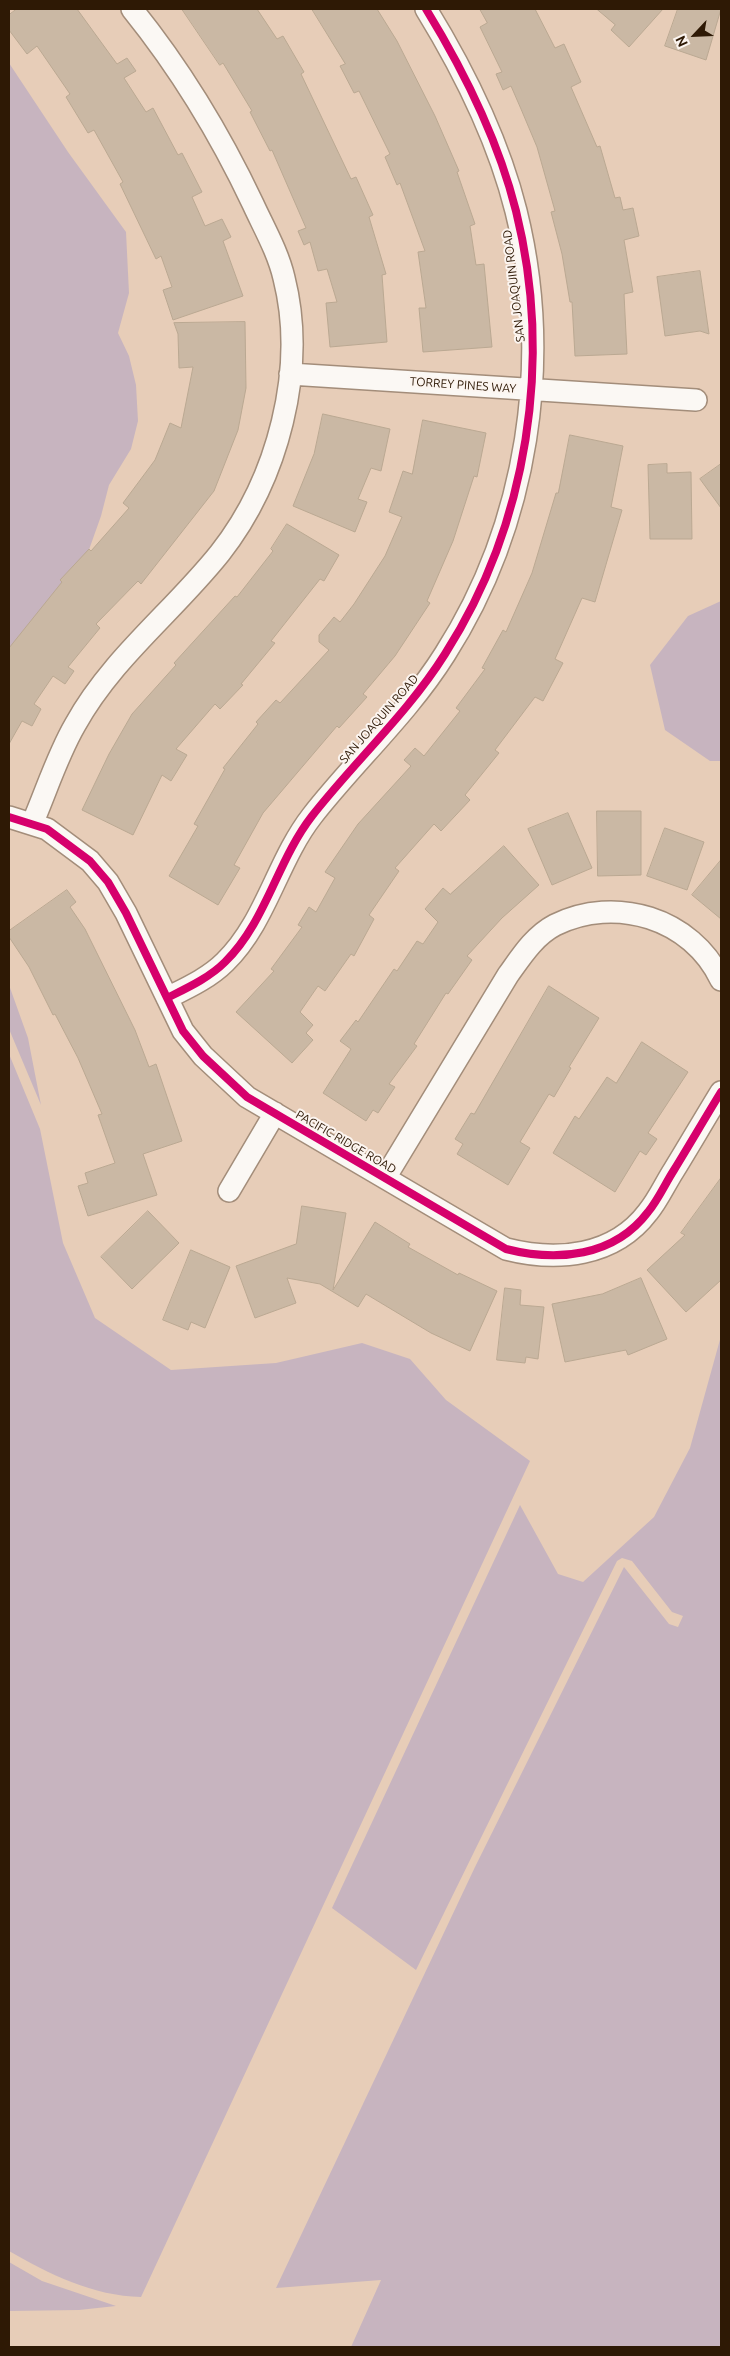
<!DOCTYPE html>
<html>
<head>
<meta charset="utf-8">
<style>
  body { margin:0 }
  #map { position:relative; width:730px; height:2356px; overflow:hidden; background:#e7cdb8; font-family:Ubuntu,sans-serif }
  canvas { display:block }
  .frame { position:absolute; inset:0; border:10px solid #2e1905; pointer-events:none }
  .north { position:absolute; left:670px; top:10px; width:50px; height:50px; -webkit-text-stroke:4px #fcf5f0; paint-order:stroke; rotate:245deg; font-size:14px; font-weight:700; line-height:20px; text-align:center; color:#2e1905 }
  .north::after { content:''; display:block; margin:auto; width:18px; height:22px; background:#2e1905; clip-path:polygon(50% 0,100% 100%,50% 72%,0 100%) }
</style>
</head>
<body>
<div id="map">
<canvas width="730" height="2356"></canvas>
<div class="frame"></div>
<div class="north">N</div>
</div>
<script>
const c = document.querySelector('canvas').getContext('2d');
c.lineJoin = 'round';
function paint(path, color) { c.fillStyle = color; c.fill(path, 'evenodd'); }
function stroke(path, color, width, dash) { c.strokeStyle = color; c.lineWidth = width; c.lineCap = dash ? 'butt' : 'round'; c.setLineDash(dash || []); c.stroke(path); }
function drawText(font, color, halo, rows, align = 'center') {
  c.font = font + ' Ubuntu,sans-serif'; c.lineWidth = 4; c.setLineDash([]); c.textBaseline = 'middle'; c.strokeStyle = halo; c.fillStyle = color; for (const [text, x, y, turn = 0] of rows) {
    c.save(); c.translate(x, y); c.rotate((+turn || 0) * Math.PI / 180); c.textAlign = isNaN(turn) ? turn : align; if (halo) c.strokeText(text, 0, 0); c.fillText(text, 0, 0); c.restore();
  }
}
paint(new Path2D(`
  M9 63 68 152 126 232 129 293 118 333 129 356 136 385 138 421 131 449 109 485 101 516 80 575 9 689Z
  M721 601V761H710L665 730 650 665 688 616Z
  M9 985 28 1038 41 1105 9 1029Z
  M9 1054 40 1129 63 1243 95 1318 171 1370 276 1363 362 1343 410 1359 446 1400 530 1461 141 2297C93 2296 49 2274 9 2251Z
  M721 1336V2347H351L381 2280 276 2288 475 1867 624 1567 669 1624 678 1627 683 1616 672 1612 632 1561 622 1558 617 1561 416 1970 332 1908 520 1505 558 1574 583 1582 654 1517 690 1448Z
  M9 2262 42 2281 116 2306 79 2310 9 2311Z`), '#c7b4bf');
const building = new Path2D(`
  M17 9H77L117 64 127 58 136 71 124 78 146 112 153 108 178 155 182 153 202 192 192 197 205 226 222 219 231 237 223 241 243 296 173 320 163 290 172 287 161 256 156 259 120 184 123 182 94 130 88 133 66 97 70 94 37 46 27 54 9 30V15Z
  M182 9H257L277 39 283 36 304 72 301 74 351 179 356 177 373 215 369 217 386 274 382 275 387 342 330 347 326 303 337 302 327 269 318 271 310 242 304 245 298 231 306 228 272 150 270 151 250 112 252 111 223 63 220 65Z
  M312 9H377L397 41 435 116 459 171 457 172 475 224 470 226 476 265 484 264 492 347 423 352 419 308H426L418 252 425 251 400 183 397 185 385 157 390 154 359 91 354 93 340 66 345 64Z
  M480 9H535L555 48 564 44 581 82 571 87 597 147 600 146 615 198 620 197 623 210 633 208 639 236 624 240 633 292 624 294 627 354 575 356 572 302H570L562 254 551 212 555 211 537 147 521 109 511 86 503 90 496 74 502 72 480 27 487 23Z
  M597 9H663L629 47 611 30 615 25Z
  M678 9H721L706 60 665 46Z
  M700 271 709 334 700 331 665 336 657 277Z
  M245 322 246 388 238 430 214 491 141 584 138 581 96 624 100 628 68 667 74 671 65 684 53 676 34 704 41 709 32 726 22 721 9 744V648L62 582 60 580 89 549 91 551 129 508 123 503 155 460 170 423 181 428 193 367 179 368 178 334 174 323Z
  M323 414 390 429 381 471 371 468 358 499 367 502 355 532 293 506 314 454Z
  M423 420 486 433 477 477 474 476 453 541 427 601 430 603 395 656 363 694 367 697 339 728 337 726 263 813 234 865 240 868 218 905 169 876 198 826 194 824 225 769 223 768 258 724 256 722 276 700 280 703 329 650 319 642V635L334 617 340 622 354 604 385 556 402 517 389 512 403 471 412 474Z
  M570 435 623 446 611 507 622 510 595 602 582 598 555 659 563 663 543 701 535 697 495 750 499 753 465 795 470 800 441 831 434 824 395 868 399 871 369 915 374 919 354 956 351 954 325 991 318 986 300 1012 313 1025 306 1033 313 1040 292 1063 236 1012 274 971 271 969 302 927 298 925 309 907 316 912 335 878 325 872 358 824 411 766 404 760 415 748 424 756 460 711 456 708 485 669 482 668 503 630 506 632 532 573 556 493H558Z
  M667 464V473L691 472 692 539H650L648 465Z
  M721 464V508L700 479Z
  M287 524 339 555 324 581 320 579 271 641 275 643 241 684 243 685 220 709 215 704 176 749 187 755 171 781 162 775 133 835 82 810 109 754 132 714 176 665 174 663 235 596 237 597 273 551 271 549Z
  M597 811H641V875L598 876Z
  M568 813 592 868 552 885 528 829Z
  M665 828 704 842 687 890 647 876Z
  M504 846 539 885 502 918 467 956 472 960 448 994 446 993 414 1044 417 1046 389 1084 395 1087 378 1113 373 1110 366 1121 323 1093 351 1049 340 1041 356 1020 358 1022 394 969 397 971 417 941 423 944 438 922 425 909 443 888 450 894Z
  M721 860V919L692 895Z
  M67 890 76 902 70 907 85 929 135 1030 149 1067 156 1064 182 1141 143 1154 157 1195 88 1216 78 1186 88 1183 85 1173 115 1163 98 1115 102 1114 78 1058 55 1014 53 1015 29 967 9 937V931Z
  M549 986 599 1018 569 1067 571 1068 554 1097 549 1094 520 1142 530 1148 508 1185 457 1154 463 1144 455 1139 471 1113 474 1114Z
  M642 1042 688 1072 648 1133 657 1139 646 1155 640 1151 615 1192 553 1153 575 1116 579 1119 607 1077 616 1083Z
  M721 1178V1280L686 1312 647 1270 685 1235 681 1233Z
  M302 1206 346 1213 333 1290 375 1222 410 1244 408 1247 458 1275 459 1273 497 1291 470 1351 431 1333 366 1294 358 1307 320 1284 287 1278 296 1303 255 1318 236 1266 296 1244Z
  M148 1211 179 1243 132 1289 101 1257Z
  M191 1250 230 1267 205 1328 191 1322 188 1330 163 1320Z
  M641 1278 667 1339 628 1355 626 1350 565 1362 552 1304 602 1294Z
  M505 1288 521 1290 520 1305 544 1307 538 1359 526 1357 525 1363 497 1360Z`);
paint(building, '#cab8a4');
stroke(building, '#baa892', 1);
const minor = new Path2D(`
  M290 374 696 400
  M9 817 47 829 90 861 108 882 126 913 183 1031 203 1056 247 1097 506 1249C557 1262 614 1257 648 1212 658 1200 665 1184 674 1170 690 1144 705 1118 721 1092
  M32 824C46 792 57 756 75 725 112 658 173 612 220 553 278 479 307 369 284 278 278 252 264 228 253 204 219 132 182 71 132 9
  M167 998C187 988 209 978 225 962 266 922 277 861 312 816 355 761 408 713 445 654 528 524 553 360 516 211 498 139 464 71 426 9
  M385 1178 508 975C521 957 534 936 555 925 615 895 692 918 721 980
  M229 1191 275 1113`);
stroke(minor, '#a38d7a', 24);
stroke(minor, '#fbf8f4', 21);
stroke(new Path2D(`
  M9 817 47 829 90 861 108 882 126 913 183 1031 203 1056 247 1097 506 1249C557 1262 614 1257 648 1212 658 1200 665 1184 674 1170 690 1144 705 1118 721 1092
  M167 998C187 988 209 978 225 962 266 922 277 861 312 816 355 761 408 713 445 654 528 524 553 360 516 211 498 139 464 71 426 9`), '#d6006c', 8);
drawText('12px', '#2e1905', '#fcf5f0', [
  ["SAN JOAQUIN ROAD",514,286,-97],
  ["TORREY PINES WAY",463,385,4],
  ["SAN JOAQUIN ROAD",379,719,-49],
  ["PACIFIC RIDGE ROAD",346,1142,30]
]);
</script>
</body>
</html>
